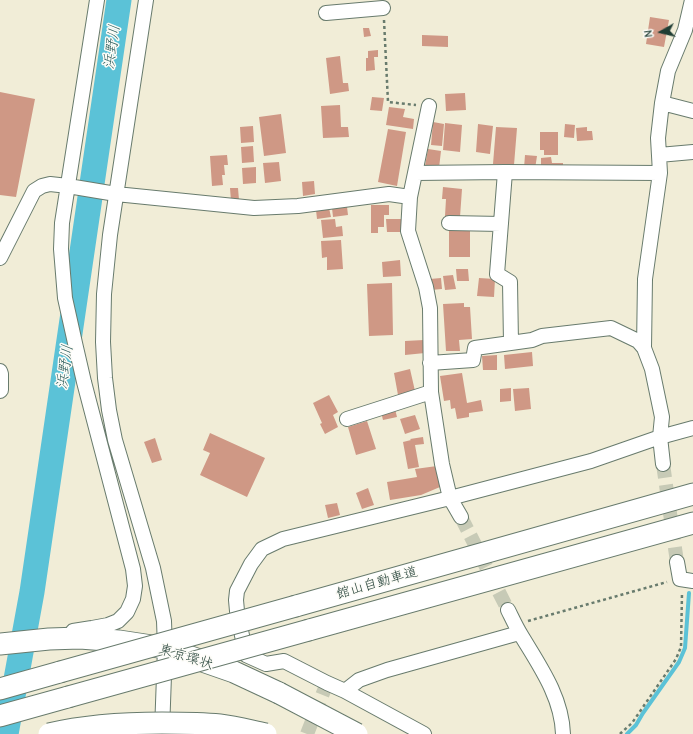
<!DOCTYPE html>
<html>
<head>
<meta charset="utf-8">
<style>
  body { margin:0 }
  #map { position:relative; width:693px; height:734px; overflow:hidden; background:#f1edd7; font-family:"Comic Neue",sans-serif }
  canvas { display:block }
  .north { position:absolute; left:641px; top:12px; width:40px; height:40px; -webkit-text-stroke:3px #fdfcf7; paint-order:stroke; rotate:262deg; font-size:11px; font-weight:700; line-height:16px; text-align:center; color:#1f3d34 }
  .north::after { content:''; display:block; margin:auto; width:14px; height:18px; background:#1f3d34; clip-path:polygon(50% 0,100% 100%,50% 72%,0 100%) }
</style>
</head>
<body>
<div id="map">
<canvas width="693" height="734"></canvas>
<div class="north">N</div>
</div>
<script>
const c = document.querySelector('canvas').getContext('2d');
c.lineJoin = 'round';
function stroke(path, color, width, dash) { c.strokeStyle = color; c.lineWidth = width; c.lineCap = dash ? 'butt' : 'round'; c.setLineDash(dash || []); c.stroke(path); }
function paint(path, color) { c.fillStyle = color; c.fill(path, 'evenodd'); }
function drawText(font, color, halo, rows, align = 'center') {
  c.font = font + ' "Comic Neue","Klee One",sans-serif'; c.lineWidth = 3; c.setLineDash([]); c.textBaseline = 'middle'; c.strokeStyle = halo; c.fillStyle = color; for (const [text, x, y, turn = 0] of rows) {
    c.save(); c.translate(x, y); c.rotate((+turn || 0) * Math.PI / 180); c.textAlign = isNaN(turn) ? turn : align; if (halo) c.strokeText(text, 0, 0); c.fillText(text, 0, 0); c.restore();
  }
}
stroke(new Path2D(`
  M627 734 636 725 643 713 679 662 685 648 689 593`), '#5bc2d7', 4);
stroke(new Path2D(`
  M6 734 32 592 119 0`), '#5bc2d7', 25);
paint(new Path2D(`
  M650 17 669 20 664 47 646 44Z
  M363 28H369L371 36 364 37Z
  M422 35 448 36V47L422 46Z
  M378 50V57H374L375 70 366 71V58H368V51Z
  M340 56 343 83H348L349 91 330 94 326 58Z
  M0 92 35 99 16 197 0 195Z
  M465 93 466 110 446 111 445 94Z
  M372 97 384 98 382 111 370 110Z
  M340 105 341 127H348L349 137 323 138 321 106Z
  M389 107 405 109 403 117 414 119 413 129 386 125Z
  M281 114 286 153 264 156 259 117Z
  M433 122 444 124 442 146 431 145Z
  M445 123 462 125 460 152 443 150Z
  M478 124 493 126 490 154 476 152Z
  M565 124 575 125 574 138 564 137Z
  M253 126 254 142 241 143 240 127Z
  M496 127 517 128 514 165 493 164Z
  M587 127V131H592L593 140 577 141 576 128Z
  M388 129 406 132 397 186 378 182Z
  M540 132H558V155H544V150H540Z
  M253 146 254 162 242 163 241 147Z
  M428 149 441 151 439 168 425 166Z
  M227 155 228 165H224L225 175H222L223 185 212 186 210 156Z
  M525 155 537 156 535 169 524 168Z
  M551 157 552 163H563V169L541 170V158Z
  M279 162 281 181 265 183 263 163Z
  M256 167V183L243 184 242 168Z
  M314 181 315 194 303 196 302 182Z
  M443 187 462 189 460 217 445 216 446 199H442Z
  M230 188H238L239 200 231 201Z
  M371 205H389V215H384V227H378V233H371Z
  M347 207 348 215 333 217 332 208Z
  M329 208 331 217 317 219 316 210Z
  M335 219 336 227 342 226 343 236 323 238 321 220Z
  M386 219H404V232H387Z
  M449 228H470V257H449Z
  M341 240 343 269 327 270V257L322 258 321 241Z
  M400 260 401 276 383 277 382 262Z
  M456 269H468L469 281H457Z
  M453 275 456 289 445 290 443 276Z
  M441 278 442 289 431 290 430 279Z
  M479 278 495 279 494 297 477 296Z
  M392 283 393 335 369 336 367 284Z
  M464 303V307H470L472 339 459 340 460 351H446L443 304Z
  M424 340 425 353 405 355V341Z
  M532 352 533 366 505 369 504 355Z
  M497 355V370H483L482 356Z
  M410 369 415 391 398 395 394 373Z
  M462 373 467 403 481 400 483 411 469 413V417L457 419 455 408 451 409 450 400 444 401 440 376Z
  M511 388V401L500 402V389Z
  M529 388 531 409 515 411 513 389Z
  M329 395 338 412 333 415 338 427 325 434 320 424 322 423 313 403Z
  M395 409 397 417 383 420 381 412Z
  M415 415 420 429 405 434 400 419Z
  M367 421 376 449 356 455 348 427Z
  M210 433 265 458 247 497 200 475 210 453 203 450Z
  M423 437 424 444 415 445 419 467 408 469 403 442 411 440 410 439Z
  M155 438 162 460 152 463 144 442Z
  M437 466 440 487 421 495 390 500 387 482 417 477 415 469Z
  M368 488 374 505 362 509 356 493Z
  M337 503 340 515 328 518 325 505Z`), '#cf9885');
stroke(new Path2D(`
  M663 464 677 562
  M461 517 508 610
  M307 734 327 683`), '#c7cab6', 14, [14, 7]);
const minor = new Path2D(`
  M146 0 110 235 104 294 103 342 105 378 109 410 115 440 153 568 164 621 165 648 162 731 161 734
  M326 13 383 8
  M662 103 693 111
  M429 106 410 197 408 231 426 287 430 308 431 392 442 464 450 498 461 517
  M659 155 693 152
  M505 172 497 274 510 282 511 343
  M415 173 505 172 660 173
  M449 223 501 224
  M0 258 34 191 42 186 50 184 68 186 116 194 254 208 298 206 389 194 410 197
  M430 363 473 360 475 348 532 340 542 336 611 328 638 341 644 348
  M0 371 1 374V390L0 391
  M347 419 431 392
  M663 464 660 437 662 417 652 369 644 348 645 279 660 173 658 138 662 103 668 71 685 30 692 0
  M677 562 680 579 693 581
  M508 610C512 618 516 627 521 635 539 665 562 697 563 734
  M73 631 92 628 108 625 118 621 127 612 133 599 135 586 133 569 84 382 75 343 65 298 61 249 62 223 97 0
  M345 691 359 680 387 670 519 633
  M424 734 345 691 327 683 284 661 266 664 246 655 237 611 236 600 237 591 251 564 262 549 283 539 450 498 591 461 660 437 693 428`);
const highway = new Path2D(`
  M296 606 693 494
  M309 630 693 523
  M0 644 49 639 80 638 119 641 165 648 234 672 279 693
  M0 689 60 672
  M0 716 68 697`);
stroke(minor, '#687b6d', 16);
stroke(highway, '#687b6d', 23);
stroke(new Path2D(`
  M384 20 388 102 416 105
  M528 621 667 582
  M620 734 622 732 632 723 676 659 681 647 682 593`), '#687b6d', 2.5, [3, 3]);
stroke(minor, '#fff', 14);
stroke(highway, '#fff', 21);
const highwayBridge = new Path2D(`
  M60 672 296 606
  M279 693 357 734
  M68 697 309 630
  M49 734C87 725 124 723 162 723 182 723 201 723 220 725 236 727 251 731 266 734`);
stroke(highwayBridge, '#687b6d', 23, []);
stroke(highwayBridge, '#fff', 21);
drawText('14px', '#1f3d34', '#fdfcf7', [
  ["館山自動車道",377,583,-16],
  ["東京環状",186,657,17]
]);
drawText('italic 15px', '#2e5e5d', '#fdfcf7', [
  ["浜野川",112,47,-82],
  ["浜野川",65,367,-82]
]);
</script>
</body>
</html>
